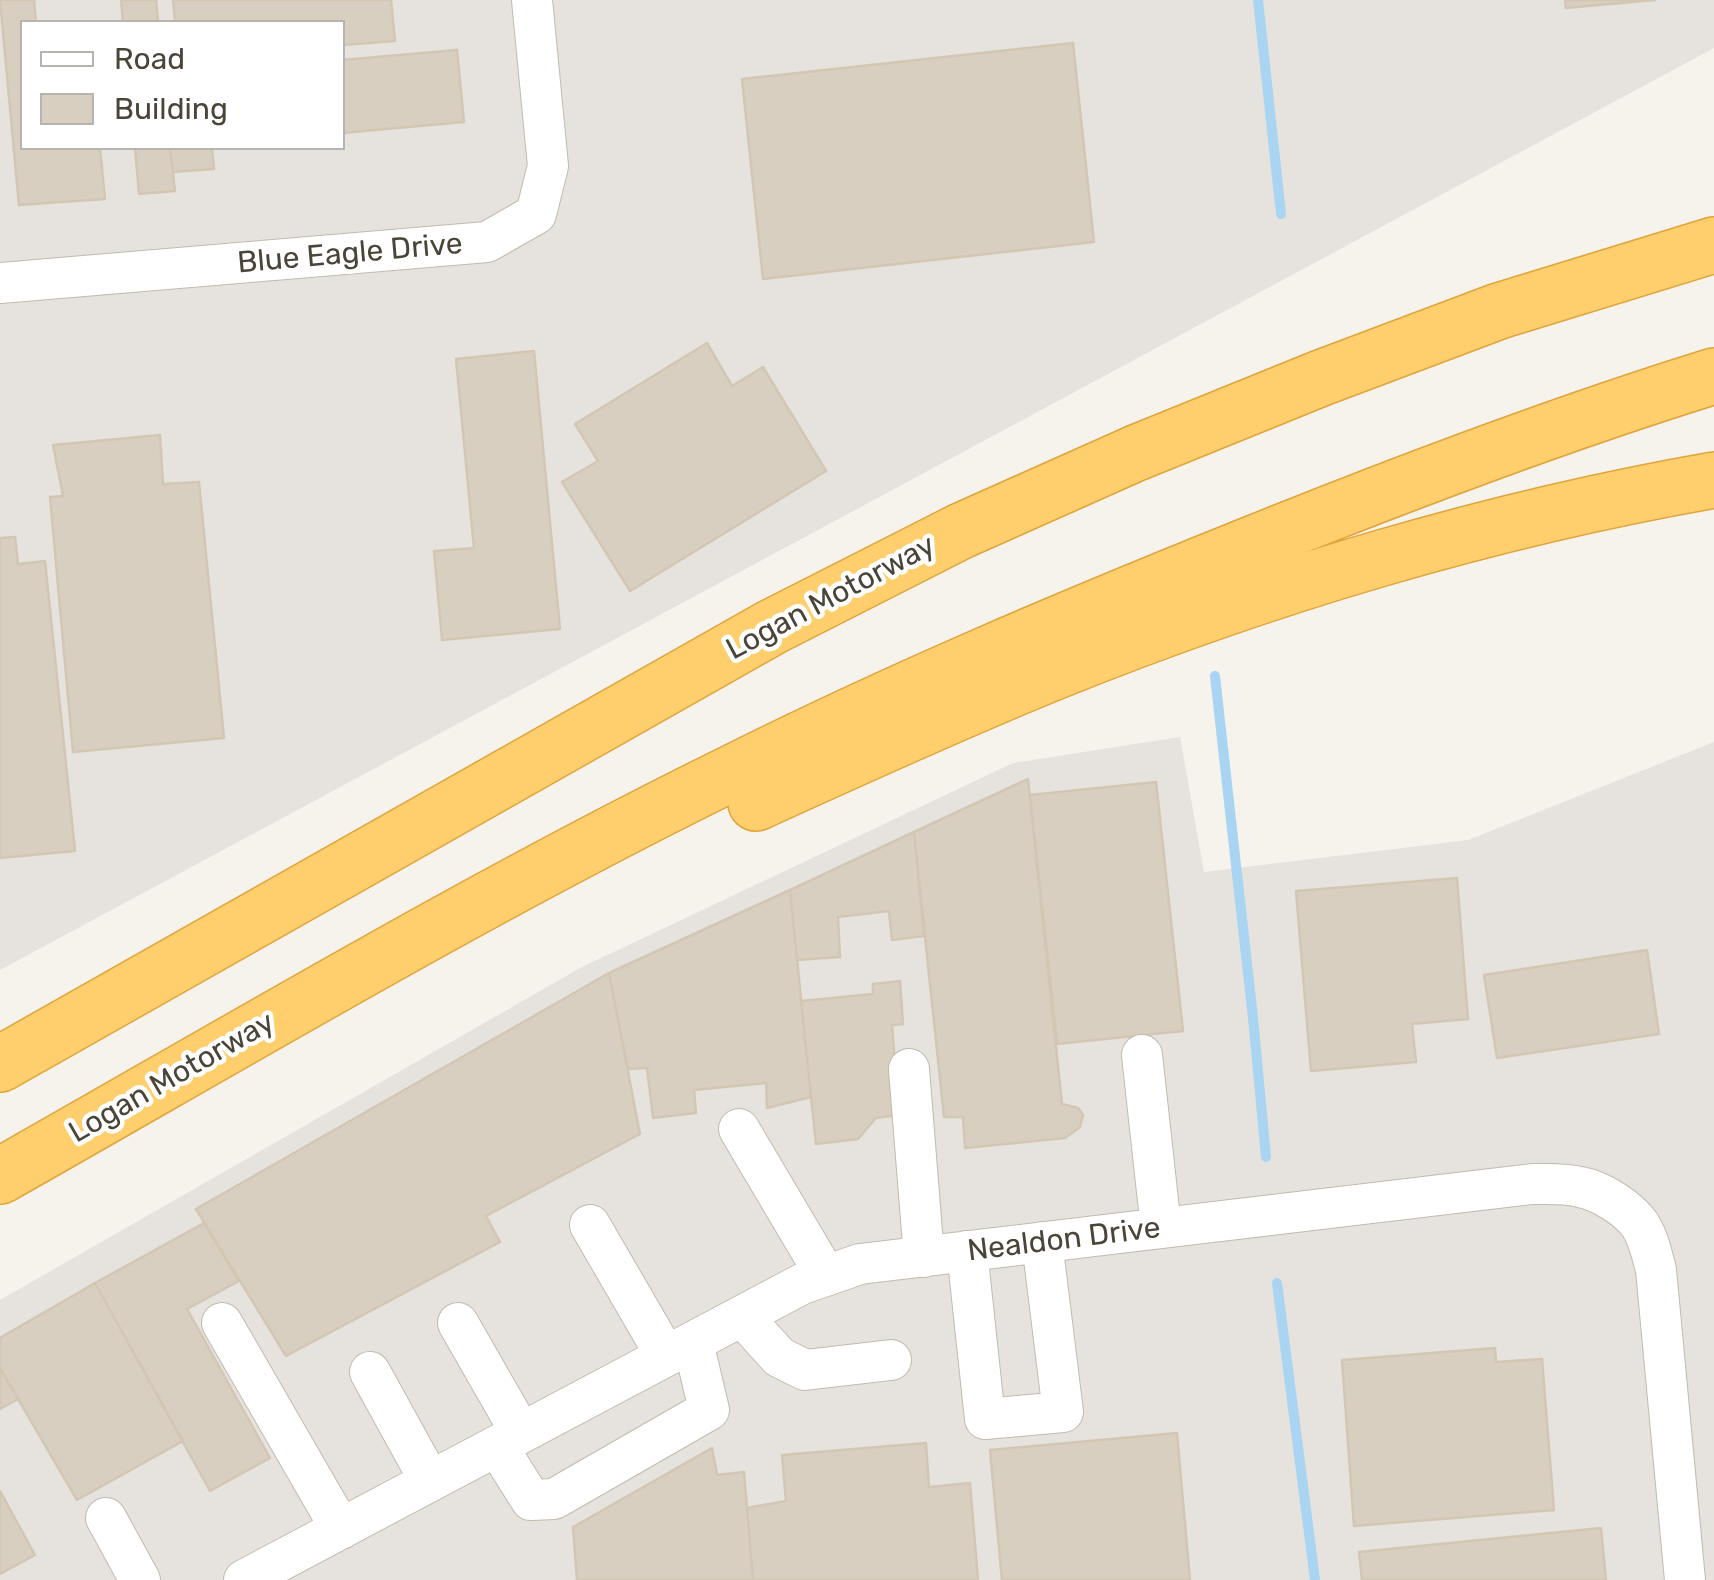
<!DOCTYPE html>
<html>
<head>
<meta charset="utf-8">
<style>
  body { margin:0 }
  #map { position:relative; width:1714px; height:1580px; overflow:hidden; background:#f6f3ec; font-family:Rubik,sans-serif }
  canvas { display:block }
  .legend { position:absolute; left:20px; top:20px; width:325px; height:130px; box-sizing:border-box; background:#fff; border:2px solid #b7b4b0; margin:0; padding:12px 18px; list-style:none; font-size:30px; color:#4b4439 }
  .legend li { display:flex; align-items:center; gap:20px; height:50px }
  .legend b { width:50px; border:2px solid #b7b4b0 }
</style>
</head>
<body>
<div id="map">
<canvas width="1714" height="1580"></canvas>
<ul class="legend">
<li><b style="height:12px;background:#fff"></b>Road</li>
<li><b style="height:28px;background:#d8cfc1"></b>Building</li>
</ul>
</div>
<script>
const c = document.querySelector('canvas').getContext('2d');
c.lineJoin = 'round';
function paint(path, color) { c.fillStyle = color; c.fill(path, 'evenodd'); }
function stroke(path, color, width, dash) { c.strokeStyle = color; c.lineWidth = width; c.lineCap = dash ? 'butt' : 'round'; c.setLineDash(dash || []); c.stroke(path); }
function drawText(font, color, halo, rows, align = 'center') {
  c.font = font + ' Rubik,sans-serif'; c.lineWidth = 9; c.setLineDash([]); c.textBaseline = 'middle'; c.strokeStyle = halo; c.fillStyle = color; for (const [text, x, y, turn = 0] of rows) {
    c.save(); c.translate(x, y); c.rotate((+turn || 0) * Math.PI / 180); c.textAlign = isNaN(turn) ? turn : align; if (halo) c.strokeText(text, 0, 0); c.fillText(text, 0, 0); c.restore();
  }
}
paint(new Path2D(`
  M0 0H1714V48L0 970ZM22 22H342V148H22Z
  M1180 737 1204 872 1468 840 1714 742V1580H0V1300L582 967 1013 763Z`), '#e6e2dd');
stroke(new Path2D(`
  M1258 0 1281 214
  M1215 676 1253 1018 1266 1157
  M1277 1283 1315 1580`), '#a9d4f2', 10);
const building = new Path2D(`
  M0 0H34L36 22H22V148H100L105 199 19 205Z
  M121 0H156L158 22H123Z
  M173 0H391L395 41 342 45V22H175Z
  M1565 0H1655L1566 8Z
  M1073 43 1094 242 763 279 742 79Z
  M457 50 464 122 342 133V60Z
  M135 148H170L175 191 139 194Z
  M170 148H212L214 169 173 172Z
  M707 343 732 386 763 367 826 471 630 591 562 482 598 461 575 424Z
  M534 351 560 629 442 640 434 551 474 548 456 359Z
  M160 435 163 484 199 482 224 738 73 752 50 497 63 496 53 445Z
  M15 537 18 564 45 561 75 851 0 858V538Z
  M1028 779 1062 1104 1078 1108 1083 1115 1080 1127 1065 1138 965 1148 963 1117H944L914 832Z
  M1156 782 1183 1031 1057 1044 1030 795Z
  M914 832 924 936 892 940 889 911 838 917 840 957 797 960 790 890Z
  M1457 878 1468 1019 1412 1024 1416 1062 1311 1071 1296 891Z
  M790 890 811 1097 767 1108 766 1083 694 1090 696 1113 653 1118 647 1068 628 1069 609 973Z
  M1647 950 1659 1034 1497 1058 1484 975Z
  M609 973 640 1134 486 1216 500 1242 286 1356 196 1209Z
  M900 981 903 1024 892 1025 899 1115 876 1118 858 1139 816 1144 801 1001 873 994V984Z
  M204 1223 239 1281 187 1309 270 1458 210 1491 95 1283Z
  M95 1283 183 1441 77 1500 0 1368V1338Z
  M1495 1348 1496 1362 1542 1359 1554 1510 1354 1526 1342 1360Z
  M0 1368 18 1399 0 1409Z
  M1177 1433 1190 1580H1002L990 1450Z
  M926 1443 929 1487 970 1483 978 1580H753L747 1508 786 1501 782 1455Z
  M712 1448 717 1475 744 1472 753 1580H577L573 1527Z
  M0 1491 35 1555 0 1574Z
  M1601 1528 1606 1580H1362L1359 1552Z`);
paint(building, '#d8cfc1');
stroke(building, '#d3c7b4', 2.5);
const minor = new Path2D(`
  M0 283 487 242 536 214 548 166 532 0
  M1142 1055 1161 1228
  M909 1069 924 1257
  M739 1129 826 1276
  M590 1225 666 1356
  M967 1251 985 1419 1063 1412 1042 1242
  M742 1316 779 1357 805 1370 891 1360
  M222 1323 341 1529
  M458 1323 521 1433
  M370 1372 430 1481
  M497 1446 531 1500 554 1499 709 1410 693 1342
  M106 1518 140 1580
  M244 1580 802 1284 860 1264 1532 1184C1548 1184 1565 1183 1580 1187 1601 1191 1628 1208 1640 1225 1649 1239 1652 1255 1656 1270L1685 1580`);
const highway = new Path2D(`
  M756 803C855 758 953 713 1054 672 1264 587 1491 519 1714 480
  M0 1064 772 627 961 531 1136 453 1321 378 1499 311 1714 245
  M0 1176C240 1040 478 898 726 776 893 692 1066 619 1240 549 1396 486 1553 426 1714 376`);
stroke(minor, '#c2bbae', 42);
stroke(highway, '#e0a43c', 58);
stroke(minor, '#fff', 40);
stroke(highway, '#ffcf6e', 55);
drawText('30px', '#4b4439', '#fff', [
  ["Blue Eagle Drive",350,254,-5],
  ["Logan Motorway",831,598,-28],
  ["Logan Motorway",172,1078,-30],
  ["Nealdon Drive",1064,1240,-7]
]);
</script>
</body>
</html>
